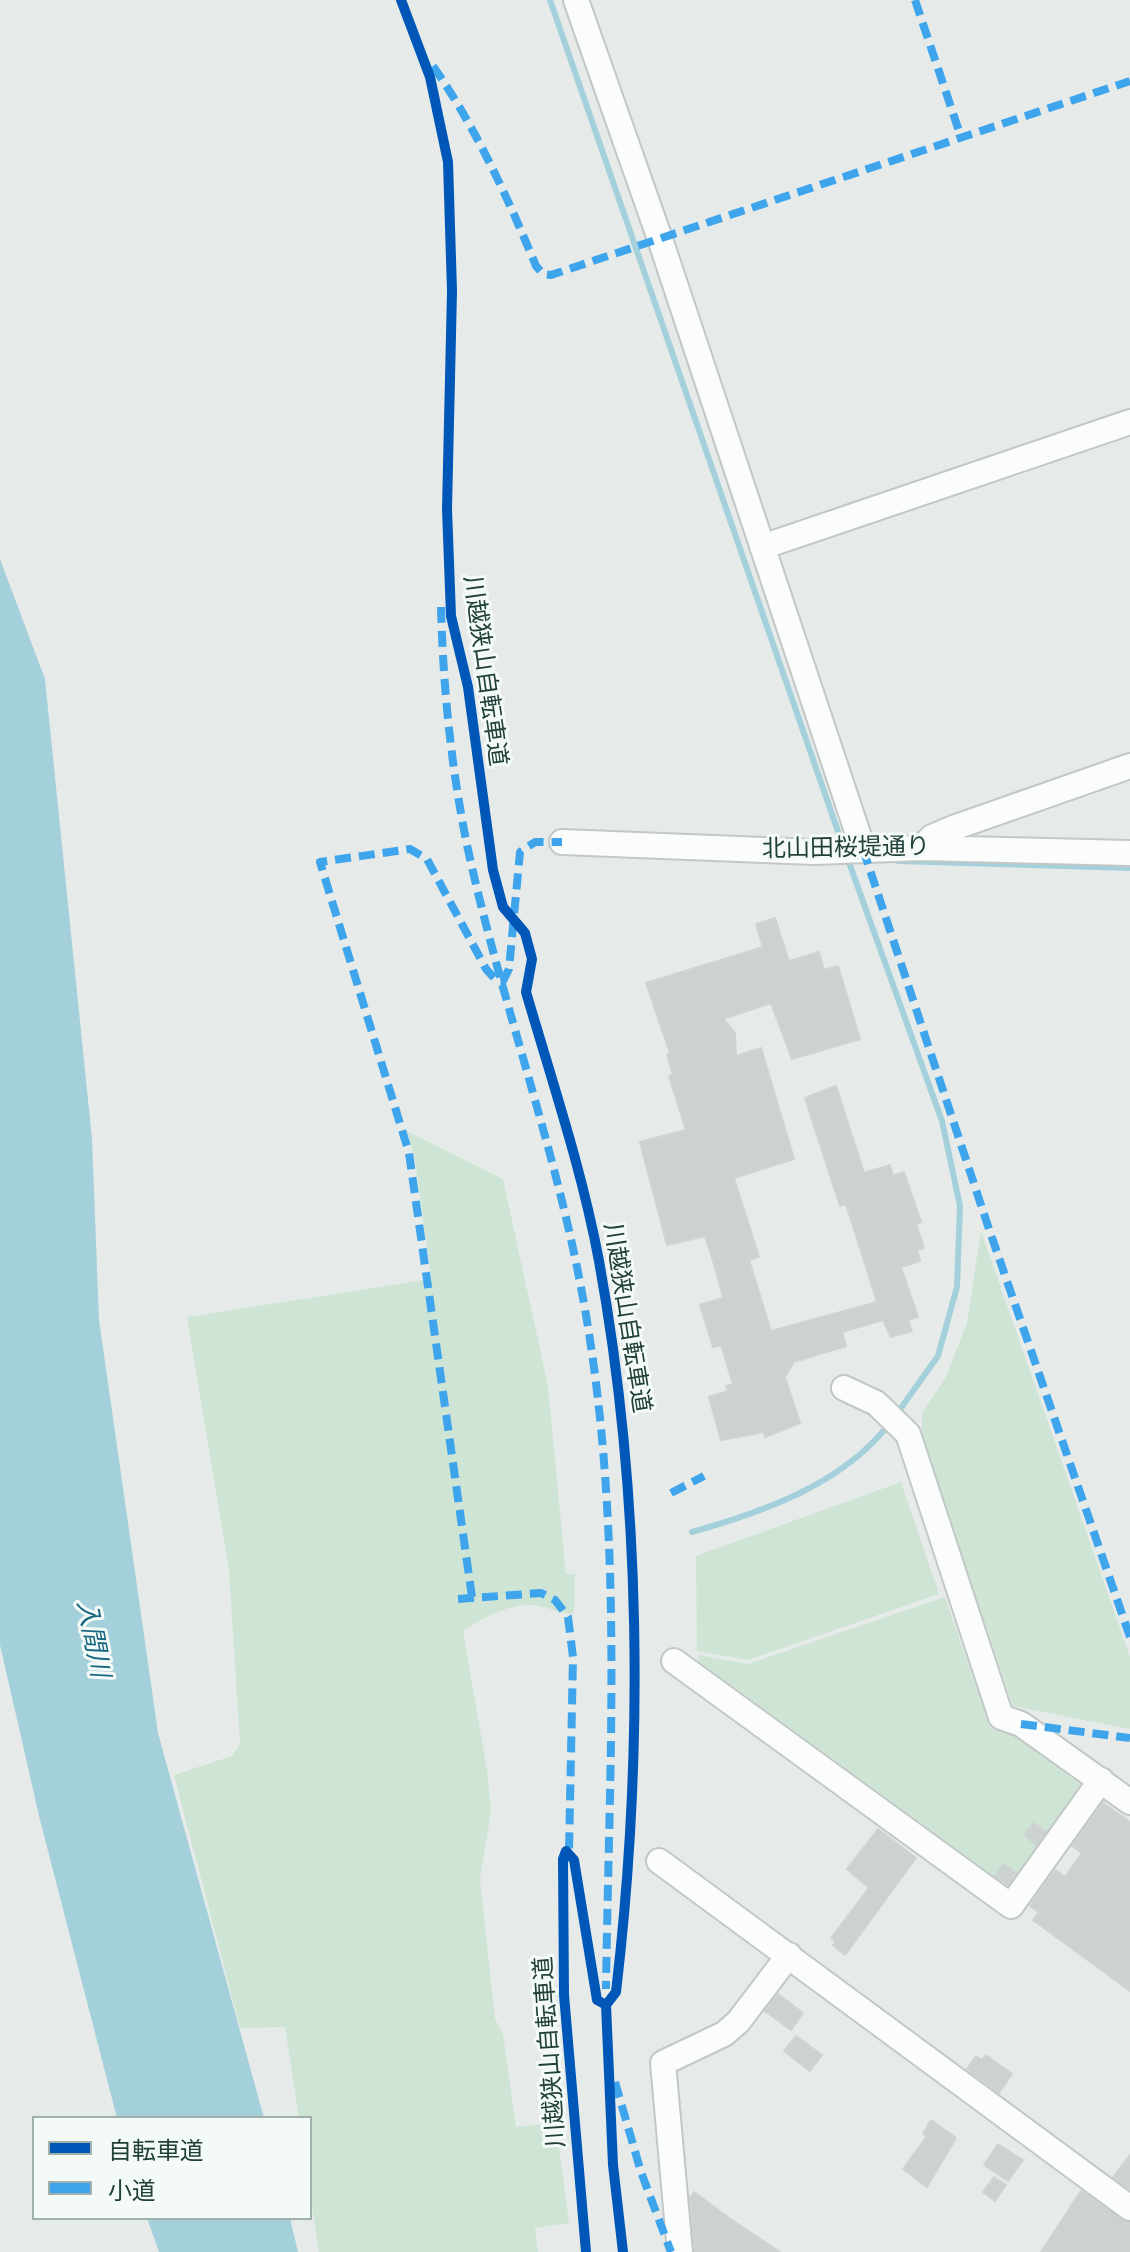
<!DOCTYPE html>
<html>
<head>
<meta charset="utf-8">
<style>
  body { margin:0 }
  #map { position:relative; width:1130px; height:2252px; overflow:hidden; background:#e6ebe9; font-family:Signika,"Noto Sans JP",sans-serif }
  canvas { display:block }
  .legend { position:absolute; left:32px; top:2116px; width:280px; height:104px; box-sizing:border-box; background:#f4faf7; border:2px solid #a0b0ab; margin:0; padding:10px 14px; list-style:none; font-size:24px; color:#21403a }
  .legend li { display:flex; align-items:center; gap:16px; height:40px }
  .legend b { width:40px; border:2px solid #a0b0ab }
</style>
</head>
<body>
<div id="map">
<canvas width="1130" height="2252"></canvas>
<ul class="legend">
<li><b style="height:10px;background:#0057b8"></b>自転車道</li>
<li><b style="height:10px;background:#3ea4ec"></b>小道</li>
</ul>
</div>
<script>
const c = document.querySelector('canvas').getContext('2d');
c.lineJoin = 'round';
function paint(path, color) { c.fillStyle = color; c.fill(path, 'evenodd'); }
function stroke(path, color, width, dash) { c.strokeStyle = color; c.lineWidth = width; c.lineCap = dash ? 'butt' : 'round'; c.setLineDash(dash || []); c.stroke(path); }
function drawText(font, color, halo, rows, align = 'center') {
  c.font = font + ' Signika,"Noto Sans JP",sans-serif'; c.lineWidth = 6; c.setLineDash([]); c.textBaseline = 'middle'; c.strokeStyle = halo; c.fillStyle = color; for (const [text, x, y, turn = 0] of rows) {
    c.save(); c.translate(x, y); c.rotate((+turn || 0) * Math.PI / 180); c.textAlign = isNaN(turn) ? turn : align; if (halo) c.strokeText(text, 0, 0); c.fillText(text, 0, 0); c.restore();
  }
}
paint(new Path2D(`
  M407 1131 503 1179 548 1386 566 1574H575L574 1613C561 1614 556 1610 543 1607 515 1599 487 1617 463 1630L488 1776 491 1812 480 1879 495 2019 503 2034 516 2127 556 2123 569 2223 535 2228 538 2252H319L310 2194V2118H299L285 2027 240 2028 174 1775 232 1756 240 1744 229 1570 187 1317 431 1279 415 1160Z
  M981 1231 1130 1657V1729L1013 1706 922 1443V1412L945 1379 967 1323Z
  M901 1482 939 1594 748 1660 697 1651 696 1556Z
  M945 1597 991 1729 1009 1730 1083 1787 1012 1892 1005 1893 695 1666 699 1655 748 1664Z`), '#cee5d6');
paint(new Path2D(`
  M0 559 45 679 92 1139 99 1320 158 1733 264 2118H117L40 1820 0 1645Z
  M147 2218H290L298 2252H159Z`), '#a4d0dc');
stroke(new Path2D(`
  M550 0 843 846
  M847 857 942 1121 960 1206 957 1287 938 1356 896 1415
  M898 861 1130 868
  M692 1532C763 1512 843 1484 889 1424`), '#a4d0dc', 6);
const building = new Path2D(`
  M775 918 789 961 819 952 824 970 838 966 860 1039 792 1059 771 1003 723 1019 735 1033 736 1056 761 1048 794 1159 734 1178 759 1257 749 1260 771 1331 877 1302 846 1204 840 1206 805 1098 836 1086 864 1173 890 1165 893 1176 904 1172 921 1222 916 1224 924 1248 917 1250 920 1261 901 1267 918 1317 908 1320 912 1331 891 1337 883 1320 842 1332 846 1346 794 1362 785 1377 800 1423 765 1437 764 1432 721 1440 709 1397 728 1391 726 1386 733 1384 721 1345 713 1347 700 1305 723 1298 714 1264 705 1236 667 1245 640 1142 686 1130 669 1076 673 1074 667 1055 670 1053 646 983 763 947 756 924Z
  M1103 1803 1130 1822V1991L1033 1920 1039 1912 1030 1906 1055 1870 1065 1877 1082 1853 1072 1846Z
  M1034 1823 1046 1832 1036 1845 1024 1835Z
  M878 1829 916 1858 845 1955 833 1945 836 1942 831 1938 869 1888 847 1869Z
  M1003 1864 1016 1873 1008 1885 995 1876Z
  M778 1994 803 2013 791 2030 765 2011Z
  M796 2036 822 2055 810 2071 784 2051Z
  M986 2055 1012 2074 999 2093 967 2069 976 2056 982 2060Z
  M931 2120 956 2138 927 2187 903 2169 927 2136 923 2134Z
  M998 2144 1023 2160 1008 2181 984 2165Z
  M1130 2155V2189L1113 2177Z
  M994 2177 1006 2185 995 2201 983 2192Z
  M1081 2191 1130 2223V2252H1041Z
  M694 2192 732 2220 780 2252H695L690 2198Z`);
paint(building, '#ccd2d0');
stroke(building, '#ced4d2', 2);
const minor = new Path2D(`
  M576 0 660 239 863 849
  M762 547 1130 422
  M562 842 814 852 921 848 1130 853
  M921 848 932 837 953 828 1130 766
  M844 1388 876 1403 908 1434 1001 1717 1021 1724 1130 1802
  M674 1661 1011 1906 1101 1780
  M659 1861 1130 2208
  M680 2252 663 2063 724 2034 738 2022 789 1955`);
stroke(minor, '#c3c8c6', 28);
stroke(minor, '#fbfcfc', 24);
stroke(new Path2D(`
  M915 0 961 137
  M433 66C476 128 507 196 536 266L543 274 551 275 1130 81
  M441 607C443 686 451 767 467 845 501 1003 559 1155 586 1315 624 1538 609 1764 606 1989
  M863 849 989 1229 1130 1637
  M671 1493 704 1476
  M472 1597 409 1153 320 862 410 849 427 859 486 969 497 981H503L509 969 520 852 535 842H562
  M458 1599 541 1593 555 1600 568 1617 573 1657 569 1851
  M1021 1724 1130 1738
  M615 2082 641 2172 671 2252`), '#3ea4ec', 8, [16, 8]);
stroke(new Path2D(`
  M401 0 430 77 448 162 452 291 447 509 451 616 468 687 493 870 503 907 525 933 532 959 526 992C552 1081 582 1170 599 1261 642 1497 644 1754 616 1992L606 2005
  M606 2005 613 2165 623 2252
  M586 2252 564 1995 563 1859 566 1851 574 1860 597 2000 606 2005`), '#0057b8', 10);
drawText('24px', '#21403a', '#f4faf7', [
  ["川越狭山自転車道",484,671,82],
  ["北山田桜堤通り",846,849,-1],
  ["川越狭山自転車道",626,1318,81],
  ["川越狭山自転車道",551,2052,-94]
]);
drawText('italic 26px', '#176880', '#f4faf7', [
  ["入間川",92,1639,79]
]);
</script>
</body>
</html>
